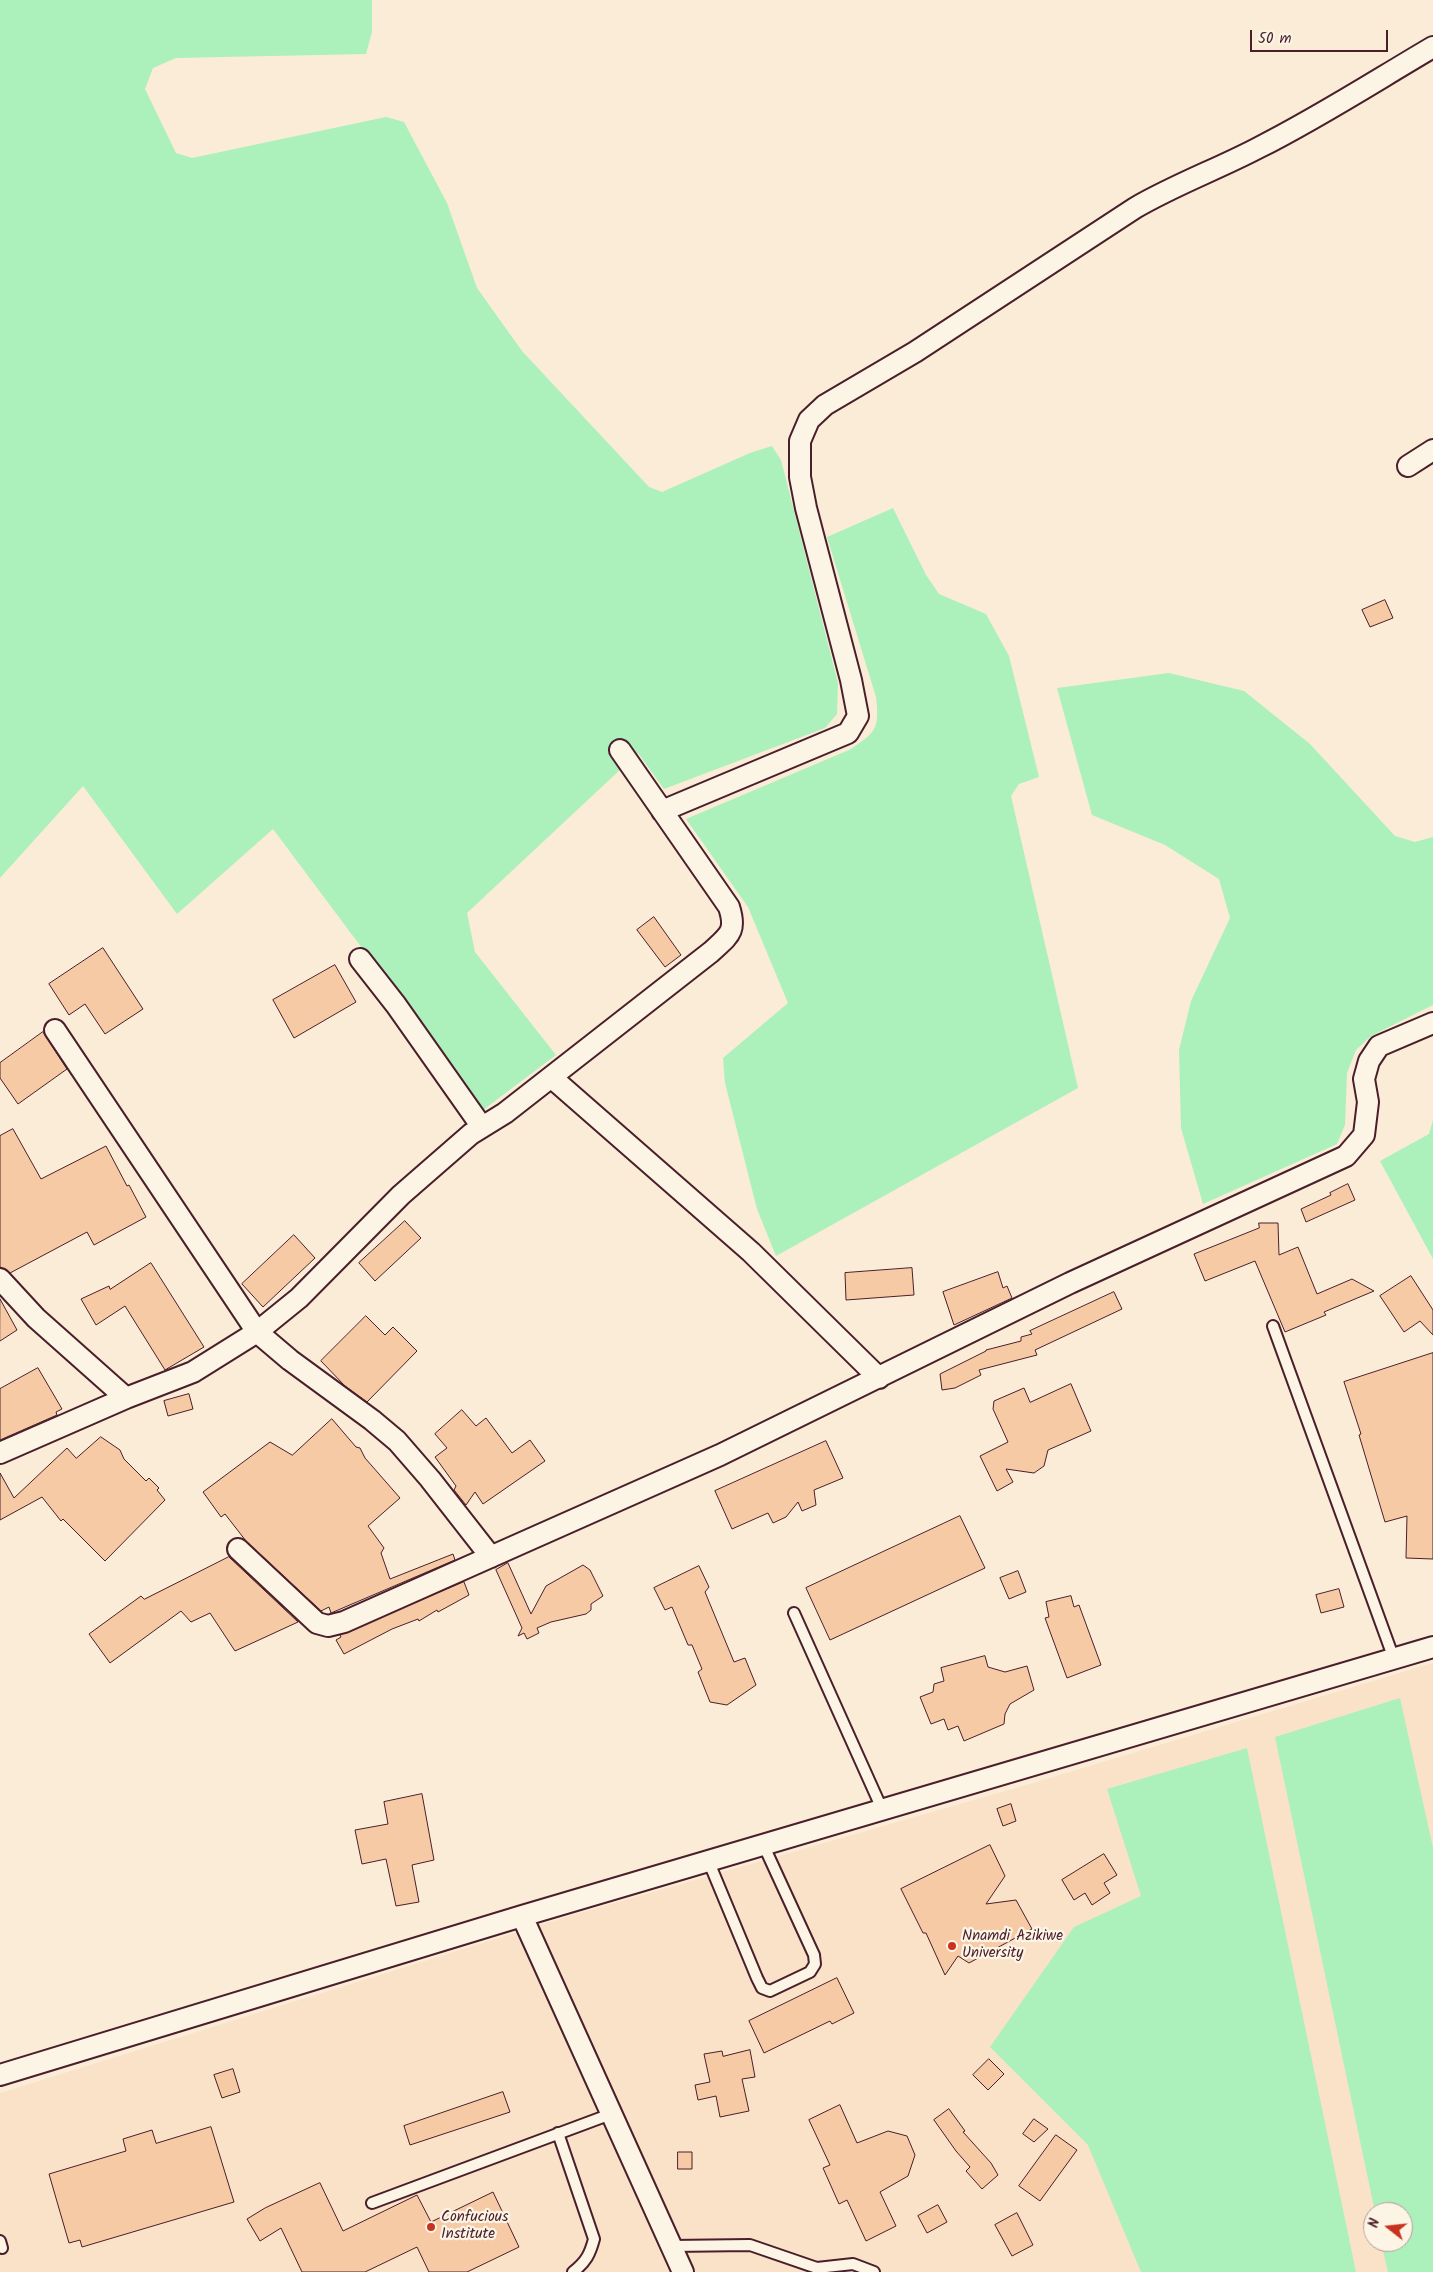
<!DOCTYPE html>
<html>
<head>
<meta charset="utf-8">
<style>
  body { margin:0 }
  #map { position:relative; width:1433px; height:2272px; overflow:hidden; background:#fbecd8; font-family:Kalam,sans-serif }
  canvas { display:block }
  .north { position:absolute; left:1363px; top:2202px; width:50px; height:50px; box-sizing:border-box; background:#fcf5e5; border:1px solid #b59f9b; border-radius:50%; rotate:286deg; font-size:14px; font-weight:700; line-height:20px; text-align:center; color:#4a1f2b }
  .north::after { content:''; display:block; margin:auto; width:18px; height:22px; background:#c8321e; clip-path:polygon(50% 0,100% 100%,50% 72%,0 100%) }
  .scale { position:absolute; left:1250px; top:30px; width:138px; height:22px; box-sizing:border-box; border:2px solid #4a1f2b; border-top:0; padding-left:6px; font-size:15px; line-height:18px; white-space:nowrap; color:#4a1f2b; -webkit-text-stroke:4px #fcf5e5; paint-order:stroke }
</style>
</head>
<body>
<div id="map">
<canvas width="1433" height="2272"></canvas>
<div class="north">N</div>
<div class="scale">50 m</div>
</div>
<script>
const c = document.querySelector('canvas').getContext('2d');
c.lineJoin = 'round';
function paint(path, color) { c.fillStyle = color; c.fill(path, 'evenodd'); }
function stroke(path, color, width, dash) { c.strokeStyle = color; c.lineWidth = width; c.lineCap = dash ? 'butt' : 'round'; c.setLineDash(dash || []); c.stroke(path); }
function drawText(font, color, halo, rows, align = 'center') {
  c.font = font + ' Kalam,sans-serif'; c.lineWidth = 4.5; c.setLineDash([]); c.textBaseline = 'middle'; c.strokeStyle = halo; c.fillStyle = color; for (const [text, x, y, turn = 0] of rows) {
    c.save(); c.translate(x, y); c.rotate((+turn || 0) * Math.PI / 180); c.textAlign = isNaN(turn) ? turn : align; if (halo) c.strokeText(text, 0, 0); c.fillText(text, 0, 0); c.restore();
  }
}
paint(new Path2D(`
  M1433 1663V2272H0V2093L566 1917 1033 1783ZM1373 2212H1403V2242H1373Z`), '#fae2c9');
paint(new Path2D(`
  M0 0H372V32L366 54 176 58 153 68 145 89 176 153 192 158 386 117 404 122 447 203 477 288 522 351 649 487 662 492 750 453 772 446 781 460 838 683 837 714 825 728 664 789 638 753 467 913 475 952 556 1055 483 1110 273 829 177 914 83 786 0 878Z
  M893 508 926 575 939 594 986 614 1009 656 1039 777 1019 784 1011 796 1078 1088 776 1256 757 1209 725 1083 723 1058 788 1003 748 907 686 819 849 750C875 733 880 730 876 697L827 537Z
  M1169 673 1244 691 1310 744 1395 836 1415 842 1433 837V1005L1371 1036 1356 1050 1347 1073 1345 1125 1337 1144 1203 1204 1181 1128 1179 1050 1191 1001 1230 918 1219 879 1165 845 1092 815 1057 688Z
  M1433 1120V1259L1380 1161 1429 1134Z
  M1400 1698 1433 1848V2272H1388L1381 2242H1403V2212H1375L1275 1737Z
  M1247 1748 1356 2272H1141L1088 2145 990 2047 1074 1927 1141 1896 1107 1789Z`), '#acf0bb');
const building = new Path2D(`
  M1385 600 1393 618 1370 627 1362 610Z
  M654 917 681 955 665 967 637 930Z
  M103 948 143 1009 105 1034 85 1004 69 1015 49 984Z
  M335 965 356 1002 294 1038 273 1000Z
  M43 1032 67 1069 18 1104 0 1078V1063Z
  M13 1129 41 1179 106 1146 127 1186 129 1185 146 1217 94 1245 87 1232 10 1273 0 1267V1136Z
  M1348 1184 1355 1200 1306 1222 1301 1209 1331 1195 1330 1193Z
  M405 1221 421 1238 375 1281 359 1263Z
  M1259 1223H1278L1279 1255 1298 1247 1317 1294 1352 1279 1374 1291 1324 1312 1326 1315 1285 1332 1255 1261 1205 1281 1194 1254 1259 1228Z
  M294 1235 315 1258 263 1307 242 1284Z
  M151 1263 204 1347 165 1370 125 1306 96 1325 81 1299 109 1286 110 1289Z
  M912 1268 914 1295 846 1300 845 1273Z
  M998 1272 1003 1288 1007 1286 1012 1298 954 1325 943 1292Z
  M1411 1276 1433 1310V1335L1420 1321 1404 1332 1380 1296Z
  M1114 1292 1122 1309 1035 1350 1037 1355 979 1370 981 1375 955 1388 942 1390 940 1374 986 1351V1350L1021 1341V1337L1032 1334 1030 1331Z
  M0 1299 17 1330 0 1341Z
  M366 1316 385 1335 393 1327 417 1351 367 1402 345 1386 321 1361Z
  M1433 1353V1559L1406 1558 1407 1516 1385 1522 1359 1435 1361 1434 1344 1382Z
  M38 1368 62 1409 56 1412 57 1415 0 1440V1389Z
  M1071 1384 1091 1431 1048 1450 1044 1466 1034 1473 1006 1469 1013 1482 997 1491 980 1456 1008 1442 993 1409 994 1401 1024 1388 1030 1402Z
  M189 1394 193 1409 168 1416 164 1401Z
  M462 1410 476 1426 486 1418 512 1453 530 1440 545 1461 483 1504 475 1492 466 1505 454 1490 456 1486 435 1457 447 1448 435 1434Z
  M332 1419 356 1447 360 1448 365 1458 400 1498 368 1526 384 1548 381 1553 390 1579 453 1554 455 1560 331 1613 329 1607 321 1611 246 1541 225 1514 221 1517 203 1492 270 1442 292 1455Z
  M101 1437 120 1450 124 1459 146 1481 149 1478 159 1488 157 1490 165 1500 105 1561 63 1519 61 1521 42 1497 0 1520V1473L14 1498 67 1448 76 1458Z
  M826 1441 843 1478 814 1490 816 1505 802 1511 798 1502 786 1517 773 1523 768 1513 732 1529 715 1491Z
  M960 1516 985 1568 830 1640 806 1588Z
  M229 1557 298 1622 235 1651 210 1613 191 1622 181 1611 110 1663 89 1634 141 1596 144 1599Z
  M508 1563 531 1614 546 1586 583 1565 590 1570 603 1596 591 1604V1610L586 1614 551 1622 537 1628 539 1633 527 1639 524 1633 518 1636 522 1628 496 1570Z
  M699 1566 709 1587 705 1592 734 1662 745 1658 756 1685 727 1705 710 1702 698 1672 702 1669 692 1645H688L672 1607 665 1610 654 1588Z
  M1018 1571 1026 1592 1009 1599 1000 1578Z
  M464 1582 469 1595 438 1612 437 1610 419 1621 418 1619 392 1629 344 1654 336 1640 341 1637 340 1635Z
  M1339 1589 1344 1607 1321 1613 1316 1595Z
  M1071 1596 1074 1607 1079 1605 1101 1665 1067 1678 1045 1618 1049 1617 1046 1602Z
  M985 1656 988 1667 1005 1672 1027 1666 1034 1690 1010 1704 1005 1714 1004 1724 964 1741 958 1726 948 1730 944 1719 931 1724 920 1697 933 1692 934 1684 944 1681 941 1668Z
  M422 1794 434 1860 412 1865 419 1902 396 1906 386 1859 362 1864 355 1830 388 1824 384 1802Z
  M1011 1804 1016 1821 1003 1826 997 1809Z
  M990 1845 1005 1876 986 1904 1016 1900 1032 1929 969 1963 958 1956 945 1975 926 1933H923L901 1889Z
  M1104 1854 1117 1875 1104 1883 1110 1893 1092 1905 1085 1893 1074 1900 1062 1880Z
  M837 1978 854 2013 832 2024 830 2021 764 2053 749 2021Z
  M750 2050 755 2077 742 2079 749 2111 720 2117 716 2096 698 2100 695 2085 710 2082 704 2054 722 2051 723 2056Z
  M989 2059 1004 2074 988 2090 973 2075Z
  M233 2069 240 2092 222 2098 214 2075Z
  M503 2092 510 2112 410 2145 404 2126Z
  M840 2105 857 2143 888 2131 907 2136 915 2155 908 2176 880 2192 896 2226 866 2241 847 2200 839 2204 823 2168 830 2165 809 2120Z
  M949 2109 965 2131 963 2132 991 2163 998 2175 982 2189 966 2171 970 2167 956 2151 934 2120Z
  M1034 2119 1048 2129 1034 2142 1023 2134Z
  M211 2127 234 2202 82 2247 80 2240 69 2243 49 2174 126 2151 123 2139 152 2130 156 2143Z
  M1056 2135 1077 2150 1040 2201 1019 2186Z
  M678 2152H692V2169H678Z
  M320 2183 343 2231 417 2195 431 2222 493 2192 519 2247 467 2272H429L417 2247 365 2272H302L281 2228 260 2241 247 2219 265 2208Z
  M938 2205 947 2222 927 2233 918 2216Z
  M1017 2213 1033 2245 1012 2256 995 2225Z`);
paint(building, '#f7caa6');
stroke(building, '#4a1f2b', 1);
const lane = new Path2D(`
  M1273 1326 1394 1659
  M794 1613 882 1809
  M708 1860 757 1978 762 1988 770 1991 810 1972 815 1964 814 1955 763 1844
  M558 2133 594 2239C590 2254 586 2262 573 2272
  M372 2203 611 2114
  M0 2241 2 2248
  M671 2246 750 2245 817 2268 853 2264 874 2272`);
const street = new Path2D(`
  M1408 466 1433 450
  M662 811 848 733 858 716 851 680 806 508 800 477V441L809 420 825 405 915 352 1135 208C1174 185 1218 169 1258 148 1318 118 1375 81 1433 47
  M360 959 396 1005 482 1127
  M55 1030 257 1332 290 1360 372 1420 397 1441 430 1479 491 1557
  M551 1077 751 1252 879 1378
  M0 1279 36 1318 126 1398
  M0 1453 126 1398 193 1372 257 1332 299 1298 401 1195 471 1134 505 1113 711 952C729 935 737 932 729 907L620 750
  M238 1549 317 1623 328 1626 344 1622 720 1455 1070 1283 1346 1156 1364 1135 1368 1102 1364 1079 1369 1061 1379 1046 1433 1023
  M522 1916 683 2272
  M0 2075 522 1916 1433 1647`);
stroke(lane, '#4a1f2b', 14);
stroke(street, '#4a1f2b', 24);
stroke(lane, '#fcf5e5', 10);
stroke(street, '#fcf5e5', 20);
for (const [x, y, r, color] of [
  [952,1946,5,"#c8321e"],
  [431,2227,5,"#c8321e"]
]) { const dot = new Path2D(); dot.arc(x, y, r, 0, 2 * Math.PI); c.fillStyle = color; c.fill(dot); stroke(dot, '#fcf5e5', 2); }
drawText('15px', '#4a1f2b', '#fcf5e5', [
  ["Nnamdi Azikiwe",962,1937],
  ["University",962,1954],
  ["Confucious",441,2218],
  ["Institute",441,2235]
], 'left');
</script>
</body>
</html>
